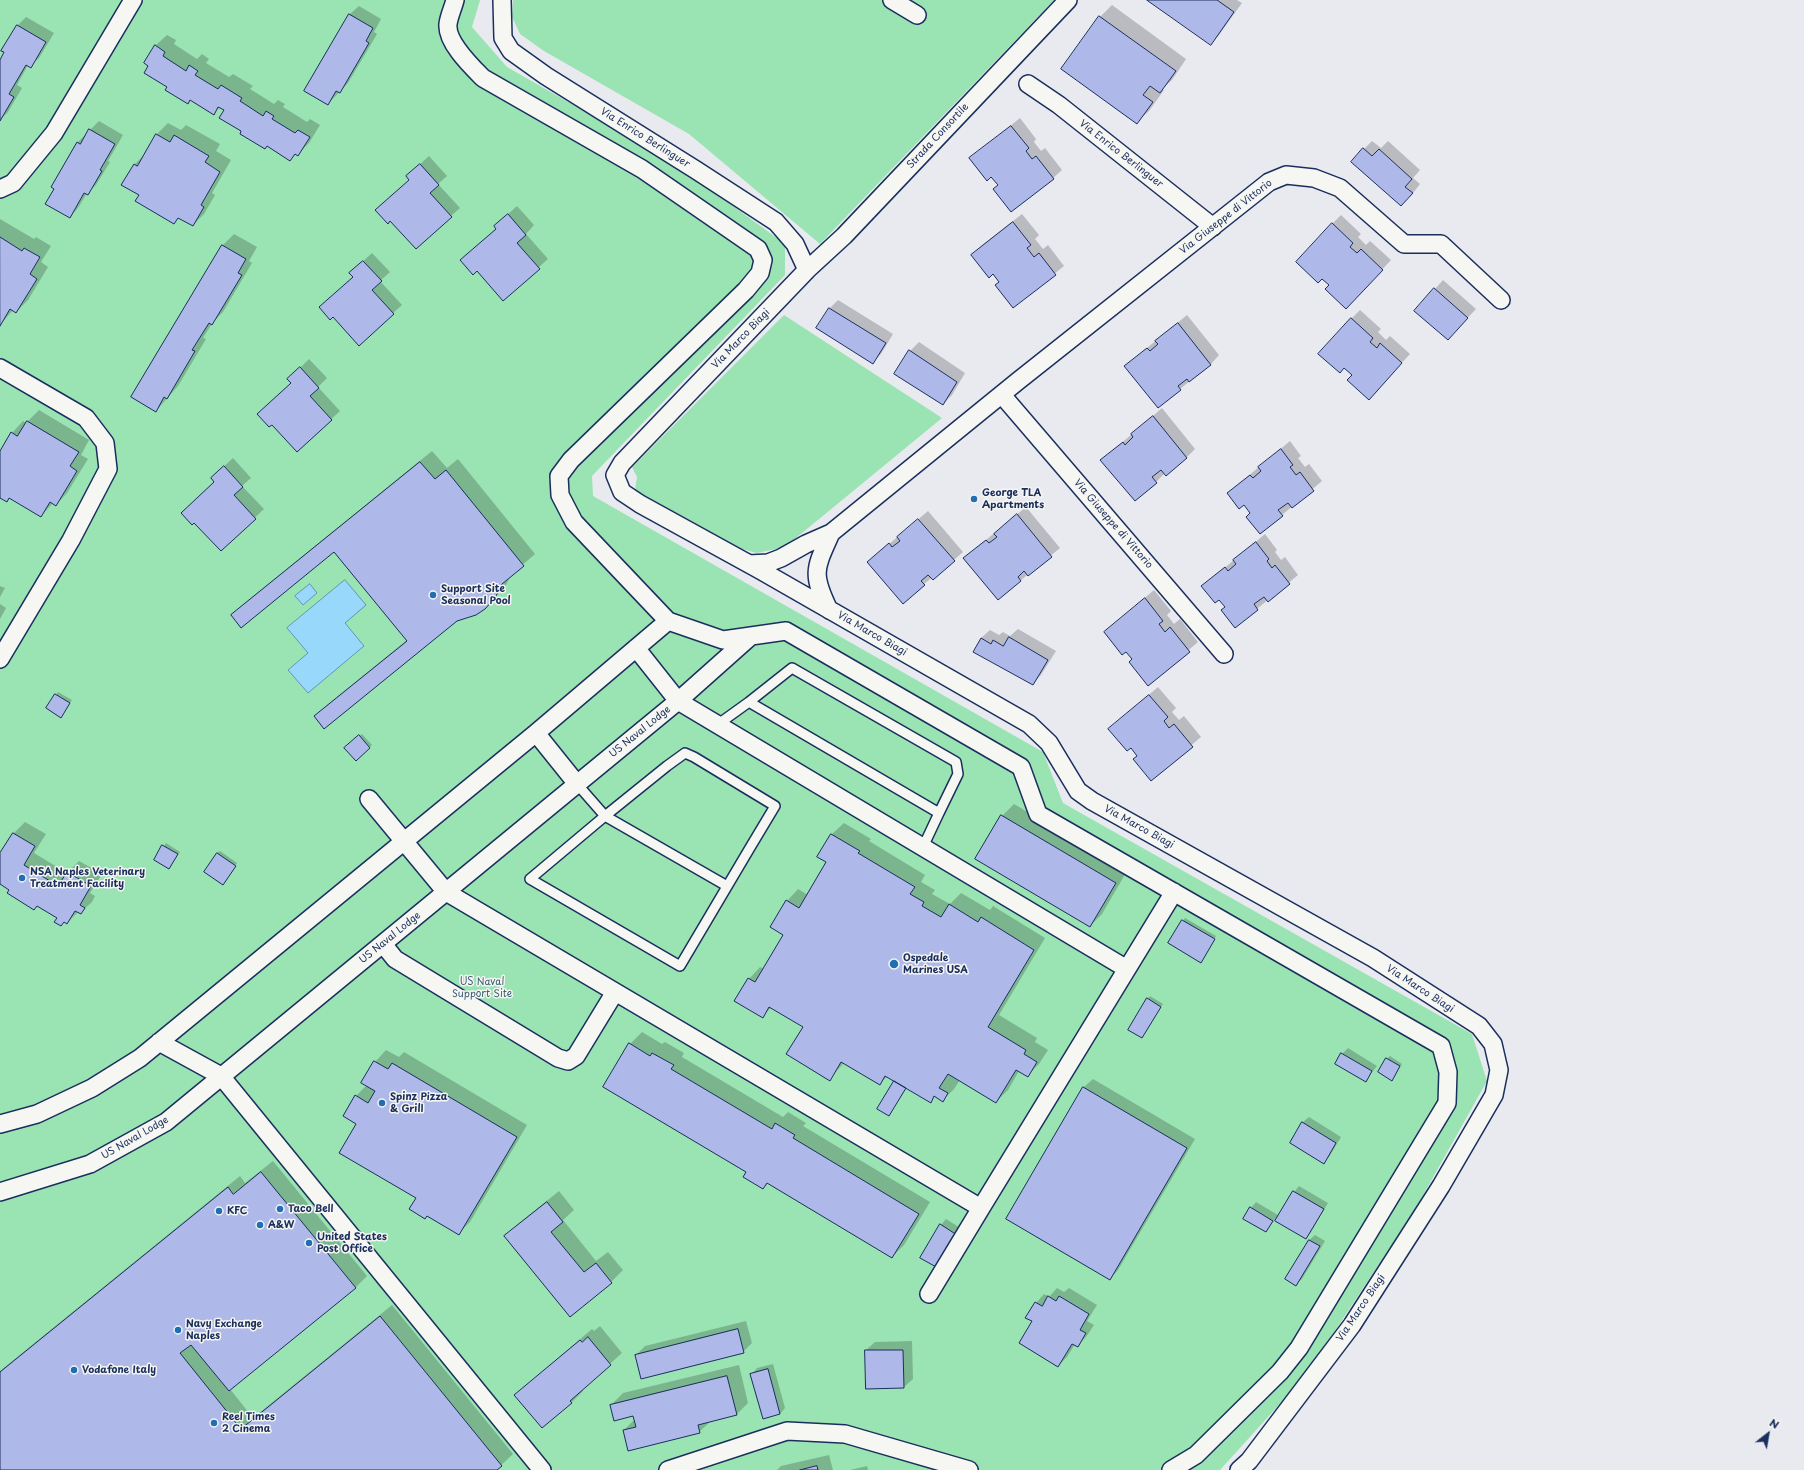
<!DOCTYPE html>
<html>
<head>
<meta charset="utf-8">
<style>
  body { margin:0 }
  #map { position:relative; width:1804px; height:1470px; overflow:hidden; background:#e8eaf0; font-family:"Playpen Sans",sans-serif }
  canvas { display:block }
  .north { position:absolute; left:1748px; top:1414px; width:40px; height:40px; -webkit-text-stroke:3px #f6f6f2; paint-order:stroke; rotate:31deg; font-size:11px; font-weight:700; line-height:16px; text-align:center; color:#1b2f5e }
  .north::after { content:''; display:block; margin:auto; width:14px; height:18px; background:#1b2f5e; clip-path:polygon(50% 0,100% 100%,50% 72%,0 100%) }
</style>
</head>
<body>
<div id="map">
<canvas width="1804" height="1470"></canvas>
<div class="north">N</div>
</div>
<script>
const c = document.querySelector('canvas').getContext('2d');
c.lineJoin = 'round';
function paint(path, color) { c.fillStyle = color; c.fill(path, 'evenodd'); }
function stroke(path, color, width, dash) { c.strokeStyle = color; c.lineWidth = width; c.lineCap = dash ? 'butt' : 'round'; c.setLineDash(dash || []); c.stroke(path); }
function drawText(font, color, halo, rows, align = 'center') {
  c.font = font + ' "Playpen Sans",sans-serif'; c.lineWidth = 3; c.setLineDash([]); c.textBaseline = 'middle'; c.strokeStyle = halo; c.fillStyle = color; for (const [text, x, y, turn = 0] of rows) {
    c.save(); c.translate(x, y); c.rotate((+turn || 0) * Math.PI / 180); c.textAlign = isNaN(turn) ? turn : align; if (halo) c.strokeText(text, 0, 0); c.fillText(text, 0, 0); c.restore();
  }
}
paint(new Path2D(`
  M0 0H480L472 27 507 67 673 162 785 244V275L592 476 593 496 1043 752 1063 803 1472 1034 1487 1081 1417 1206 1306 1375 1220 1470H0Z
  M513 0H1054L820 244 689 134 544 51 520 34 512 17Z
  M784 315 942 418 785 547 757 553 742 549 635 490 637 477 632 467Z`), '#9ae3b2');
const water = new Path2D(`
  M345 580 366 605 345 623 364 646 308 693 288 670 308 653 287 628Z
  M310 584 317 593 303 605 295 596Z`);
paint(water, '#98d8fa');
stroke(water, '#6694bc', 1);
paint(new Path2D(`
  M1149 0H1237L1242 3 1219 35 1211 44Z
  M1112 5 1186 59 1172 80 1162 89 1164 90 1149 111 1137 122 1100 17Z
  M359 6 381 19 374 32 377 34 348 83 328 104 305 91 350 14Z
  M26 17 54 33 39 58 30 66 28 65 17 85 22 88 8 112 0 120V62L17 26Z
  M167 35 176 40 174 44 197 59 202 54 209 59 206 63 229 77 233 74 253 86 250 89 274 104 278 100 285 104 283 107 307 122 310 119 320 125 309 143 298 154 296 153 290 159 243 131 225 110 220 107 213 114 191 100 188 102 168 87 150 65 155 46Z
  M1020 118 1036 139 1034 142 1041 151 1045 148 1062 170 1053 178 998 185 991 176 971 158Z
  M99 121 123 135 108 161 110 162 96 185 87 193 78 208 70 217 55 188 77 143Z
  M168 123 181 130 186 125 220 144 216 151 231 160 212 193 215 195 204 214 193 225 179 217 174 223 140 195 123 185 135 164 145 154 157 134Z
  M1372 141 1381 148 1388 141 1420 170 1413 178 1420 184 1410 197 1364 149Z
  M429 156 447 176 438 184 460 208 451 216 390 220 416 168Z
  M517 206 534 225 526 234 548 259 503 299 477 270 461 260 497 228 495 226Z
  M1022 214 1039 235 1035 239 1043 249 1048 245 1064 266 1013 307 994 273 972 255 981 246Z
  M1341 215 1361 234 1358 237 1366 245 1370 241 1391 260 1355 299 1330 285 1332 224Z
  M0 219 34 239 36 237 51 246 41 262 48 267 28 300 16 312 13 310 0 325Z
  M234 234 257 247 249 261 252 263 223 312 213 322 203 338 206 339 178 386 156 411 132 397 223 245Z
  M372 253 390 272 380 281 402 305 359 344 329 299 354 276 359 265Z
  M1443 280 1476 309 1456 330 1435 289Z
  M838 300 893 334 881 354 872 363 817 328 830 308Z
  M1360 310 1381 329 1378 332 1386 340 1390 336 1410 354 1377 390 1353 375 1351 319Z
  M1187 315 1219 355 1211 364 1180 389 1125 366Z
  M919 342 965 373 952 395 943 404 895 374 910 351Z
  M309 359 327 378 318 387 340 411 297 451 272 423 297 371Z
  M1162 408 1195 449 1187 457 1166 474 1165 473 1156 482 1102 460Z
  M39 410 89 440 81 455 88 459 67 493 56 505 53 503 41 516 10 497 7 500 0 496V453L12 433 23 421 26 423Z
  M1290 441 1301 456 1298 458 1305 467 1309 464 1322 481 1282 515 1251 513 1244 504 1228 493Z
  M432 451 447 468 458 459 535 554 511 575 506 585 484 609 456 620 315 717 327 705 407 640 334 551 232 615 244 604Z
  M233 458 251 478 242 486 264 509 221 550 195 521 182 513 215 481 221 469Z
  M1026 507 1060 548 998 599 964 558Z
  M928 511 963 552 954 560 924 584 868 562Z
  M1265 534 1277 550 1275 552 1281 560 1285 557 1298 575 1235 627 1226 607 1219 598 1203 586Z
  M0 586 5 588 0 597Z
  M1154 590 1171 611 1167 615 1174 624 1180 619 1198 642 1148 684 1133 659 1105 632Z
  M0 604 6 608 0 619Z
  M1018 629 1056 651 1041 675 1033 684 974 651 981 638 990 630 999 635 1003 632 1010 636Z
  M1158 687 1176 708 1172 712 1179 720 1184 716 1201 737 1151 779 1138 755 1131 746 1109 729Z
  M58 692 72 700 61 717 47 708Z
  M362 734 372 745 356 760 348 745Z
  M1014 804 1127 871 1102 914 1090 926 977 858 1002 816Z
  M25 822 46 834 34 853 67 873 79 861 102 874 90 893 95 896 92 902 80 913 78 912 67 923 0 883V855L14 833Z
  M844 823 871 839 869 841 925 875 921 882 935 890 932 894 950 904 961 893 990 910 993 906 1045 938 999 1015 1037 1038 1035 1042 1048 1050 1039 1064 1027 1076 1019 1071 1008 1090 996 1102 960 1080 954 1089 943 1100 936 1096 930 1101 907 1087 889 1115 895 1080 888 1076 879 1084 844 1063 829 1079 804 1027 772 1007 762 1016 749 979 760 967 764 969 785 934 787 901 798 889 808 895 828 862 819 856 832 834Z
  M166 843 180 852 169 868 155 859Z
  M220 851 237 863 225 881 217 853Z
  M1185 918 1216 936 1203 959 1169 943Z
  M1150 996 1163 1004 1142 1037 1148 999Z
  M642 1032 662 1044 665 1042 684 1053 682 1057 783 1117 788 1112 806 1123 803 1126 930 1202 904 1245 892 1257 768 1183 763 1188 630 1044Z
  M1348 1048 1377 1066 1365 1081 1342 1054Z
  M386 1050 399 1057 404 1052 527 1125 470 1222 459 1233 417 1198 357 1123 356 1096 367 1085 375 1062Z
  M1390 1056 1402 1064 1394 1077 1387 1059Z
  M1093 1079 1195 1139 1118 1270 1110 1279 1007 1219 1084 1087Z
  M1309 1117 1341 1137 1329 1157 1324 1162 1291 1142 1303 1122Z
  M273 1161 367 1276 356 1287 230 1389 253 1418 392 1305 513 1454 496 1470H0V1371L240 1176 245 1183Z
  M1299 1186 1328 1203 1311 1232 1306 1238 1294 1192Z
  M559 1191 574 1210 563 1220 596 1261 608 1252 623 1270 611 1282 570 1316 505 1237 517 1225Z
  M1256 1202 1278 1215 1266 1231 1251 1208Z
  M946 1219 962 1229 938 1267 941 1225Z
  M1315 1235 1325 1241 1302 1279 1296 1284 1309 1240Z
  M1057 1288 1064 1292 1069 1288 1097 1305 1087 1321 1094 1325 1086 1337 1077 1346 1075 1344 1067 1357 1058 1366 1033 1321 1036 1303 1044 1294 1049 1297Z
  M746 1321 752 1343 743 1352 636 1355 645 1346Z
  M600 1326 622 1353 582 1389 583 1391 572 1402 542 1427 515 1395 592 1329 594 1331Z
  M912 1341 913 1379 904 1387 866 1350 875 1342Z
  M773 1364 785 1408 780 1414 752 1374 757 1368Z
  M739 1365 748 1403 737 1414 711 1421 699 1432 624 1430 635 1419 634 1415 611 1405 623 1393Z
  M829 1455 833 1470H777L781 1466Z
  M867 1466 868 1470H850Z`), '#0003');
const building = new Path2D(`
  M1147 0H1217L1234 12 1211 45Z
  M349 14 373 28 366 41 369 43 340 93 336 91 328 105 304 91Z
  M1099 16 1176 71 1160 93 1150 86 1143 95 1153 102 1137 124 1061 69Z
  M17 25 46 42 31 68 26 65 9 94 14 97 0 121V60L4 52 1 51Z
  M155 45 165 52 163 56 186 71 189 65 198 71 195 75 218 89 221 85 242 98 240 101 263 116 266 111 274 116 272 119 295 133 298 130 310 137 298 156 295 154 290 161 267 146 265 149 240 134 241 131 219 118 224 110 218 107 214 115 190 100 188 104 165 90 167 87 144 73 148 66 144 63Z
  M1011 126 1029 148 1026 151 1032 159 1036 156 1054 179 1011 212 993 189 998 185 991 177 987 181 969 158Z
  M89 129 115 144 100 170 102 171 88 195 84 193 70 218 45 204 54 189 51 187 77 142 80 144Z
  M156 134 170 142 174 135 209 156 205 162 220 172 201 205 204 207 193 226 178 218 174 224 135 201 139 195 121 185 134 164 137 166Z
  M1363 148 1372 156 1379 149 1412 179 1405 187 1413 193 1401 206 1351 162Z
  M420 164 439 185 430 193 452 217 416 249 390 221 388 224 375 210 409 180 406 176Z
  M508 214 526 235 517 243 540 269 503 301 477 271 473 275 460 260 496 229 494 226Z
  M1013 222 1031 245 1027 248 1034 257 1039 253 1056 275 1013 308 995 285 999 282 993 274 989 278 971 255Z
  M1332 223 1353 243 1350 247 1357 253 1361 249 1383 270 1346 309 1325 289 1329 285 1322 279 1318 283 1296 262Z
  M0 237 22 251 24 248 40 257 30 274 37 279 16 313 10 309 0 326Z
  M222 245 246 259 238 273 242 275 212 325 209 323 192 350 195 351 167 399 164 397 156 412 131 397Z
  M363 261 382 281 372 290 394 314 359 346 333 317 330 320 319 307 353 277 349 273Z
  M1434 288 1468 318 1448 340 1414 311Z
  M829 308 886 343 873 364 816 328Z
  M1351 318 1373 338 1370 342 1377 348 1380 343 1402 363 1369 400 1347 380 1352 375 1344 368 1340 373 1318 354Z
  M1178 323 1211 365 1189 382 1187 379 1178 386 1181 390 1158 408 1124 366 1147 348 1150 351 1158 344 1155 341Z
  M909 350 957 382 943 405 894 374Z
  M300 367 319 388 310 396 332 420 297 452 272 425 269 427 257 414 291 383 287 379Z
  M1153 416 1187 458 1166 476 1161 470 1152 477 1157 483 1135 501 1100 460 1123 442 1125 445 1133 437 1131 434Z
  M27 421 79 452 70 466 77 471 56 506 50 502 41 517 9 498 7 502 0 498V451L11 432 17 436Z
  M1281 449 1293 465 1290 467 1296 475 1300 472 1314 491 1292 508 1288 503 1278 510 1283 516 1260 534 1246 517 1250 513 1244 505 1239 509 1227 493 1250 475 1253 478 1261 471 1258 467Z
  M420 462 435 479 446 470 524 566 502 584 495 598 485 609 476 615 457 621 324 729 314 716 407 641 334 552 241 628 231 615Z
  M224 466 243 487 234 495 256 519 221 551 194 523 192 525 181 513 214 482 211 478Z
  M1017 514 1052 557 1028 576 1024 571 1018 577 1021 581 998 600 963 558 986 540 989 543 997 537 994 534Z
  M918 519 955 561 933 580 928 575 921 581 925 585 903 604 867 562 889 543 892 547 900 541 897 537Z
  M1256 542 1269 559 1267 561 1272 568 1275 565 1290 584 1268 602 1264 597 1254 604 1258 610 1235 628 1221 610 1225 607 1219 600 1215 603 1201 586 1225 567 1228 571 1236 564 1233 560Z
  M1145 598 1163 621 1159 624 1165 632 1170 627 1190 652 1148 686 1129 662 1132 659 1126 652 1122 655 1104 632Z
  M1009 637 1048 660 1033 685 973 652 981 638 991 644 993 640 1003 646Z
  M55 694 70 703 61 718 46 708Z
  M1149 695 1168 717 1164 721 1169 728 1174 724 1193 747 1151 781 1133 759 1137 756 1131 748 1127 751 1108 729Z
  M359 735 370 748 356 761 344 748Z
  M1001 815 1116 883 1090 927 975 859Z
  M13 833 35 846 24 865 58 886 67 872 91 886 80 905 85 908 81 914 75 911 67 924 64 922 61 926 54 922 57 918 37 906 34 910 7 893 9 890 0 884V853Z
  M831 834 860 851 858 853 915 887 910 894 924 902 922 906 941 917 949 904 978 922 981 917 1034 950 988 1027 1026 1050 1024 1054 1037 1062 1028 1077 1016 1070 996 1103 948 1074 939 1088 948 1093 943 1102 934 1096 931 1103 885 1076 880 1085 841 1062 830 1081 786 1054 803 1027 769 1007 763 1018 734 1001 748 978 755 982 783 935 770 927 786 900 799 908 826 862 817 857Z
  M162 845 178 854 169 869 154 860Z
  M217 853 236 866 223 885 204 872Z
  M1182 920 1215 939 1201 963 1168 943Z
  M1147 998 1161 1007 1142 1038 1128 1030Z
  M629 1043 650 1056 652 1053 674 1065 671 1069 772 1129 775 1123 795 1135 793 1138 919 1214 892 1258 767 1183 763 1189 743 1177 746 1172 603 1087Z
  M1341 1053 1372 1071 1366 1082 1335 1064Z
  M1386 1058 1400 1066 1392 1081 1378 1072Z
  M374 1061 388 1069 392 1063 517 1137 459 1235 427 1216 425 1219 409 1209 416 1198 339 1153 356 1124 343 1116 355 1095 368 1103 375 1091 361 1083Z
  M894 1081 906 1088 889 1116 877 1109Z
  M1083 1087 1187 1148 1110 1280 1006 1219Z
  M1302 1122 1336 1143 1324 1164 1290 1143Z
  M261 1172 356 1288 229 1391 191 1345 180 1353 241 1429 380 1316 502 1466 497 1470H0V1372L228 1187 233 1194Z
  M1293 1191 1324 1209 1306 1239 1275 1221Z
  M547 1202 563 1222 551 1232 584 1272 596 1263 612 1283 570 1317 504 1236Z
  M1250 1207 1273 1221 1266 1232 1243 1219Z
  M940 1224 957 1235 938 1268 920 1258Z
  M1309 1240 1320 1246 1296 1286 1285 1279Z
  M1048 1296 1056 1301 1059 1296 1089 1314 1080 1330 1086 1333 1078 1347 1072 1344 1058 1367 1019 1343 1032 1321 1025 1318 1035 1302 1042 1306Z
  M738 1329 744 1353 641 1379 635 1355Z
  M588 1337 611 1365 570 1401 572 1403 542 1428 514 1395 580 1340 582 1342Z
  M865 1350H903L904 1388 866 1389Z
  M768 1369 780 1414 763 1419 750 1374Z
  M727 1376 737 1415 698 1425 700 1433 628 1451 623 1430 636 1427 633 1416 614 1421 610 1405Z
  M817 1466 818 1470H800Z`);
paint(building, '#afb9e9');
stroke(building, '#1b2f5e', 1);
const lane = new Path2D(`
  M749 702 792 668 956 762 958 774 939 813
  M717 725 749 702 939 813 923 847
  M577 784 605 816 667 766 685 753 694 757 775 806C743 859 712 912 680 966L530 879 605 816 727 886`);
const street = new Path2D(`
  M455 0C453 8 449 16 448 24 446 42 471 66 483 78L642 169 758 249 763 260 760 273 746 290 571 460 559 476 560 495 574 522 668 621 723 640 786 631 1021 767 1038 814 1441 1046 1448 1072 1447 1103 1299 1348 1280 1372 1196 1455 1171 1470
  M502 0 503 38 511 51 546 76 696 170 776 222 795 244 807 270
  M892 0 917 15
  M1068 0 844 236 807 270 622 463 615 475 622 492 640 504 760 570 1029 724 1049 743 1078 791 1092 801 1373 958 1479 1026 1493 1044 1499 1070 1494 1095 1441 1186 1352 1325 1249 1461 1239 1470
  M1028 84 1059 105 1213 227
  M0 189 13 183 54 133 133 0
  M0 368 86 418 105 443 108 469 71 540 0 659
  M1002 395 1224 654
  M749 564 768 563 781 558 806 544 831 533 1018 381 1269 182 1286 175 1314 178 1340 188 1404 244H1441L1501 300
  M829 610C811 573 815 569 831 533
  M636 648 678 701 1127 969
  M536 733 577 784
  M369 799 446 892 981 1208 1174 892
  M383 944 395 959 558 1058 568 1061 576 1056 615 992
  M159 1042 221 1076 542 1470
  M0 1124 37 1114 92 1088 140 1058 536 733 668 621
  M0 1192 90 1164 166 1122 678 701 751 636
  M929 1294 981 1208
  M668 1470 787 1431 845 1434 969 1470`);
stroke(lane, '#1b2f5e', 12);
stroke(street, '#1b2f5e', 20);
stroke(lane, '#f6f6f2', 9);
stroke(street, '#f6f6f2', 17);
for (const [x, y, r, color] of [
  [974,499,4,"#1f6fb2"],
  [433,595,4,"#1f6fb2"],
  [22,878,4,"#1f6fb2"],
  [894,964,5,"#1f6fb2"],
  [382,1103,4,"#1f6fb2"],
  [280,1209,4,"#1f6fb2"],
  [219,1211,4,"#1f6fb2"],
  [260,1225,4,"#1f6fb2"],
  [309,1243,4,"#1f6fb2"],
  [178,1330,4,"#1f6fb2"],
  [74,1370,4,"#1f6fb2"],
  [214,1423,4,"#1f6fb2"]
]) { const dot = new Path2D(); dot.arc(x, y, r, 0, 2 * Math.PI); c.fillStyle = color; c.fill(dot); stroke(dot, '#f6f6f2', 1.5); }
drawText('10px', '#1b2f5e', '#f6f6f2', [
  ["Strada Consortile",938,136,-47],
  ["Via Enrico Berlinguer",645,138,32],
  ["Via Enrico Berlinguer",1121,154,38],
  ["Via Giuseppe di Vittorio",1226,217,-38],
  ["Via Marco Biagi",741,339,-46],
  ["Via Giuseppe di Vittorio",1113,524,49],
  ["Via Marco Biagi",872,634,30],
  ["US Naval Lodge",640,732,-39],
  ["Via Marco Biagi",1139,827,29],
  ["US Naval Lodge",390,938,-39],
  ["Via Marco Biagi",1420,989,33],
  ["US Naval Lodge",135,1138,-30],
  ["Via Marco Biagi",1361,1308,-56]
]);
drawText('bold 10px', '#1b2f5e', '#f6f6f2', [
  ["George TLA",982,493],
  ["Apartments",982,505],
  ["Support Site",441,589],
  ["Seasonal Pool",441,601],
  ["NSA Naples Veterinary",30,872],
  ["Treatment Facility",30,884],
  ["Ospedale",903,958],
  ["Marines USA",903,970],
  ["Spinz Pizza",390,1097],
  ["& Grill",390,1109],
  ["Taco Bell",288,1209],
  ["KFC",227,1211],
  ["A&W",268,1225],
  ["United States",317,1237],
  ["Post Office",317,1249],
  ["Navy Exchange",186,1324],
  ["Naples",186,1336],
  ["Vodafone Italy",82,1370],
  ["Reel Times",222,1417],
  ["2 Cinema",222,1429]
], 'left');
drawText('10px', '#3b5c73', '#f6f6f2', [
  ["US Naval",482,982],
  ["Support Site",482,994]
]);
</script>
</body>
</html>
